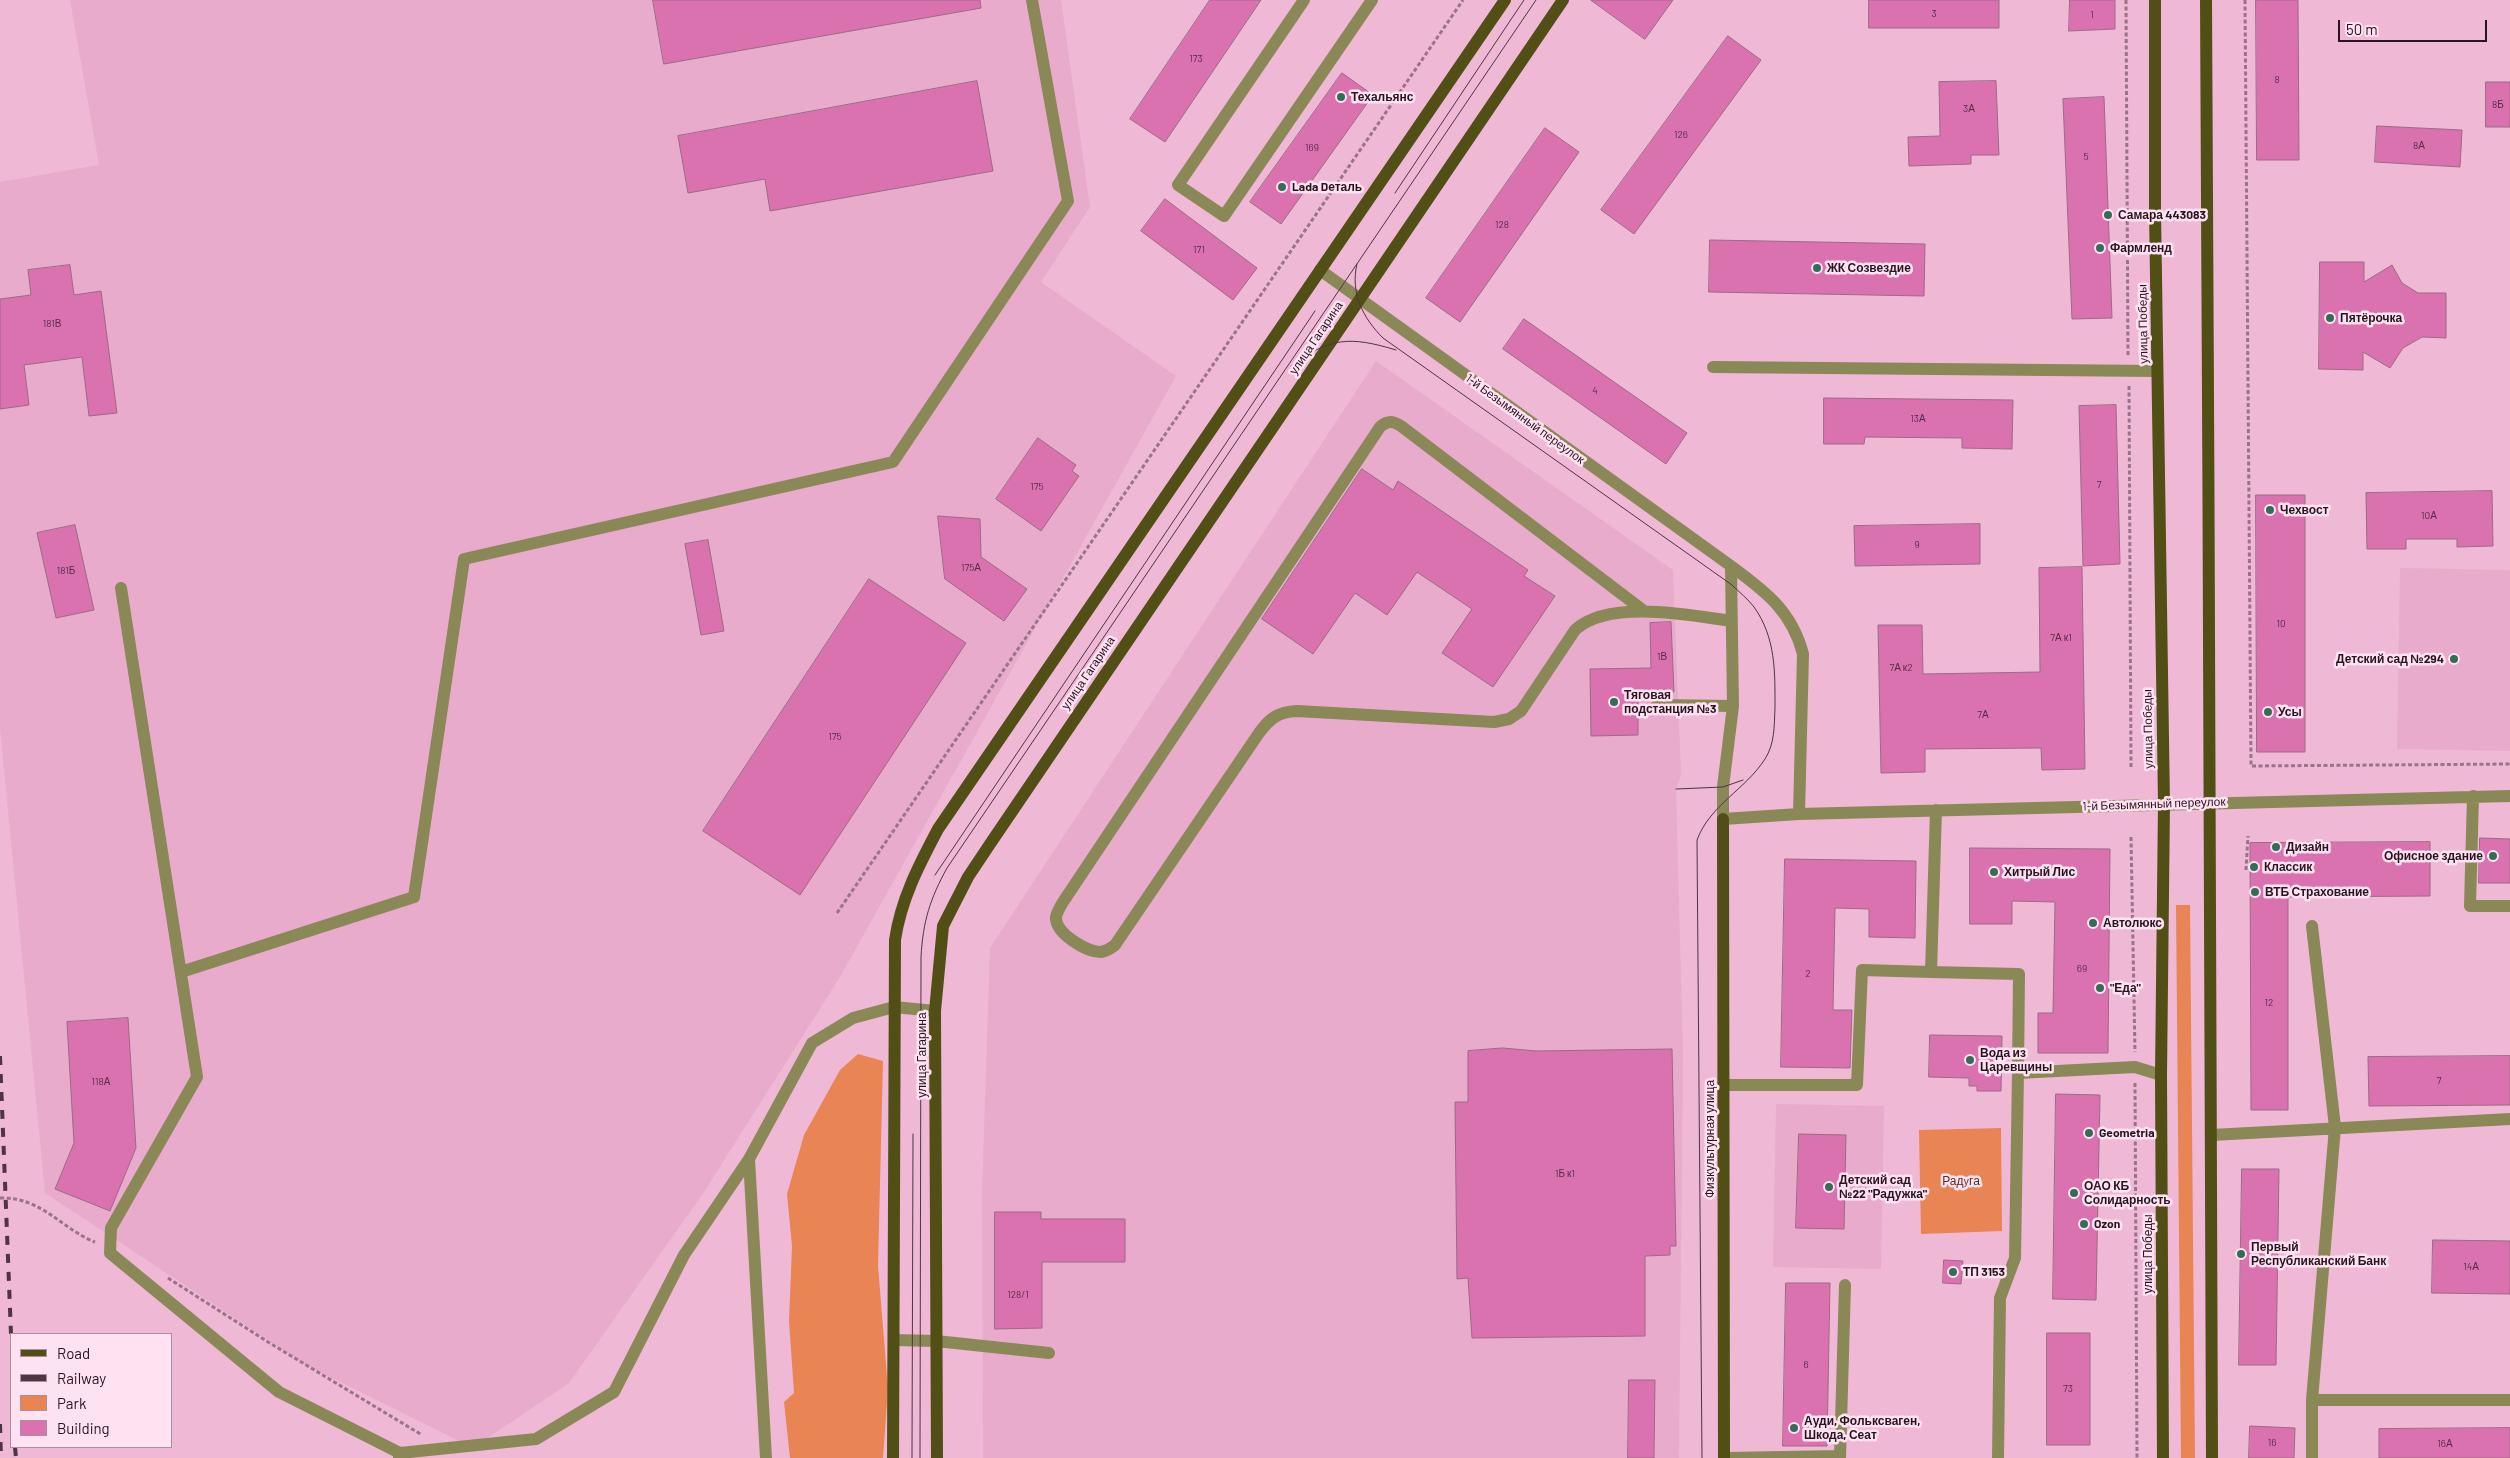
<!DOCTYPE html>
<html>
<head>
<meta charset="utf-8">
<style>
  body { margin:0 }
  #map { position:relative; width:2510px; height:1458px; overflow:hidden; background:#efb8d5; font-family:Barlow,sans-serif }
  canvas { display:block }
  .legend { position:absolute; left:10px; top:1333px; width:162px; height:115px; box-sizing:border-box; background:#ffe2f1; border:1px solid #a9909d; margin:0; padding:6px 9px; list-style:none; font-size:15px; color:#291520 }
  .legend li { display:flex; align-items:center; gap:10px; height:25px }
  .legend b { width:25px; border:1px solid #a9909d }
  .scale { position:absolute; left:2338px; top:20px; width:149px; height:22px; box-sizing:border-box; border:2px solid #291520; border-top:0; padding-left:6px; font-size:15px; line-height:18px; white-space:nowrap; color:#291520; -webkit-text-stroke:4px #ffe2f1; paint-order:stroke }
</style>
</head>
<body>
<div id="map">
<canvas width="2510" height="1458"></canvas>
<ul class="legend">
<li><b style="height:6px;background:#524f16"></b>Road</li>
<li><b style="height:6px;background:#4f3442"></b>Railway</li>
<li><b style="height:14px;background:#e98554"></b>Park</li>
<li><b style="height:14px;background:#db72b0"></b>Building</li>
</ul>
<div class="scale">50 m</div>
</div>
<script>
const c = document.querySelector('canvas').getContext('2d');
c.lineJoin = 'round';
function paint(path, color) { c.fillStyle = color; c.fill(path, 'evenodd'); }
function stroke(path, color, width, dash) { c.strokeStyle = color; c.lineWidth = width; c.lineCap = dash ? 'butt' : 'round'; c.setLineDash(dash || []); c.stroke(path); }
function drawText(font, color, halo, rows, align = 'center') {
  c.font = font + ' Barlow,sans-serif'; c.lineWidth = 5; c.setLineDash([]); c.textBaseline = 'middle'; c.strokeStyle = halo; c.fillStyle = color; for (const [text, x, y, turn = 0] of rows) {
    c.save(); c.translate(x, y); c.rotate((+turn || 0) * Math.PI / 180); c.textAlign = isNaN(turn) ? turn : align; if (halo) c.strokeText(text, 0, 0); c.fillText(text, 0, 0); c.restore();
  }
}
paint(new Path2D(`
  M70 0H1061L1090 207 1041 282 1176 376 840 977 704 1192 569 1383 473 1448 306 1365 45 1193 0 728V182L99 165Z
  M1376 361 1673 570 1681 774 1676 789 1683 1055 1679 1458H983L982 1192 990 948Z
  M2400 568 2510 570V751L2397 749Z
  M1776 1104 1884 1106 1881 1269 1773 1267Z`), '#e8abcc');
paint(new Path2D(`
  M2176 905H2190L2195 1458H2181Z
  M858 1054 883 1061 878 1266 888 1389 883 1458H790L784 1402 794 1393 789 1321 792 1246 787 1194 804 1135 840 1070Z
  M2001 1128 2002 1231 1921 1234 1919 1130Z`), '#e98554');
const building = new Path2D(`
  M653 0H980L981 8 664 64Z
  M1210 0H1261L1165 142 1130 119Z
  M1591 0H1673L1645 39Z
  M1869 0H1999V28H1869Z
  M2070 0H2115V29L2069 31Z
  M2256 0H2298L2299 160H2257Z
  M1728 36 1761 60 1634 234 1601 210Z
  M1342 73 1373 95 1281 224 1250 202Z
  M977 81 993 171 770 211 765 179 688 193 678 136Z
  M1996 81 1999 155H1971V164L1909 166 1908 137 1940 136 1939 82Z
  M2486 82H2510V127H2486Z
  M2104 97 2112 318 2072 319 2063 99Z
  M2377 126 2462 130 2460 167 2375 162Z
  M1545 128 1579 152 1460 322 1426 298Z
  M1165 199 1257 268 1233 300 1141 231Z
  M1710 240 1925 244 1924 296 1709 292Z
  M2320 262H2364V282L2392 265 2402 283 2418 293H2446V338L2422 337 2403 348 2390 368 2363 352V370L2319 369Z
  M70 265 74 295 101 291 117 413 89 416 82 357 24 365 29 405 0 409V299L31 295 28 270Z
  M1524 319 1687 433 1666 464 1503 349Z
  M1824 398 2013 400 2012 449 1962 448V438L1865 437 1864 444H1824Z
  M2116 405 2120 564 2083 566 2079 406Z
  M1038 438 1076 465 1072 471 1079 476 1041 531 996 499Z
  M1362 469 1393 490 1398 481 1528 570 1524 576 1555 596 1493 687 1442 653 1472 609 1417 572 1387 615 1355 593 1313 654 1262 619Z
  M2492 491 2493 546 2457 547V539H2406V549H2367L2366 493Z
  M2256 495H2305V752H2257Z
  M938 516 980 519 981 557 1027 589 1004 621 945 579Z
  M1980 524V564L1855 566 1854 526Z
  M75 525 94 610 56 618 37 533Z
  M708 540 724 631 701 635 685 544Z
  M2082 567 2085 769 2042 770 2041 748 1925 749V772L1881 773 1878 625H1922L1923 674 2040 672 2039 568Z
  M869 579 966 643 800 895 703 831Z
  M1671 622 1674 692 1638 694V735L1591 736 1590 669 1651 668 1650 623Z
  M2480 838 2510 839V883H2479Z
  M2430 842V896L2288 897V1110H2251L2250 843Z
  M1970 848 2110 849 2108 1053H2038V1013H2053L2055 902 2012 901V924H1970Z
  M1785 859 1916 861 1915 938 1869 937V909L1835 908 1833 1010H1852L1850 1068 1781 1067Z
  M128 1018 136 1148 110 1211 55 1189 74 1143 67 1022Z
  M1930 1035 2002 1036 2001 1091H1977V1086H1969V1078L1929 1077Z
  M1503 1048 1536 1051 1672 1049 1676 1246H1670V1255L1645 1256V1336L1472 1338 1468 1278 1457 1279 1455 1102H1468V1051Z
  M2510 1056V1105L2369 1106 2368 1057Z
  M2056 1094 2100 1095 2096 1300 2053 1299Z
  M1799 1134 1846 1135 1844 1229 1796 1228Z
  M2242 1169H2279L2276 1365H2239Z
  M995 1212H1041V1219H1125V1262H1042V1328L995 1329Z
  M2433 1240 2510 1241V1294L2432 1293Z
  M1944 1260 1963 1261 1961 1284 1943 1283Z
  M1786 1283H1830L1827 1446H1783Z
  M2047 1333H2090V1445H2047Z
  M1629 1380H1655L1654 1458H1628Z
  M2250 1426 2295 1428 2294 1458H2249Z
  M2510 1428V1458H2379V1429Z`);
paint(building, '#db72b0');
stroke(building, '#9b6a85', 1);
stroke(new Path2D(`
  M2126 0 2128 357
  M2245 0 2251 766 2510 764
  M2129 386 2131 769
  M2131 837 2135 1052
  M2246 870 2248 836
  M837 913 1463 0
  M2135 1083 2137 1458
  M0 1198C42 1197 60 1228 95 1242
  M168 1278 268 1342 422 1435`), '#9b7389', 3, [4, 2.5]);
stroke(new Path2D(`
  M1304 0 1178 185 1224 216 1372 0
  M1320 270 1731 566C1765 591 1792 611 1803 654L1799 814
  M1713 367 2157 371
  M1731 566 1733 706 1723 787V819L1799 814 2510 796
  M121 588 197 1077 111 1228 110 1253 279 1392 400 1453
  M1644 611 1401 426C1393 421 1388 420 1380 427L1063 902C1060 907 1057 912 1056 917 1055 933 1086 952 1101 952 1107 951 1110 949 1115 945L1259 733C1270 718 1278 712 1297 711L1494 722 1509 719 1521 711 1575 630C1608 599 1690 615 1731 621
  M1657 705 1733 706
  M2473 796 2470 906H2510
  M2312 926 2335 1127 2312 1400V1458
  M181 972 414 897 464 559 893 462 1068 201 1032 0
  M1931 972 2019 974 2018 1073 2135 1067 2161 1075
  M1724 1085H1857L1862 970 1931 972 1936 810
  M2212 1135 2510 1119
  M749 1159 766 1458
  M894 1340 936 1341 1049 1353
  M2312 1400H2510
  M399 1458 400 1453 536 1439 614 1392 684 1255 749 1159 812 1043 853 1018 894 1007 935 1011
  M1727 1458 1840 1456
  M1840 1458 1845 1285
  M1998 1458 2000 1298 2015 1258 2018 1073`), '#8b8858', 12);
stroke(new Path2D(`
  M2155 0V211L2164 803 2161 1075 2163 1458
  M2206 0C2208 486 2212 972 2212 1458
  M1723 819 1724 1458
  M893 1458 895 940C901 899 919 865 938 829L1505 0
  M937 1458 935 1011 943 926 968 877 990 844 1563 0`), '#524f16', 12);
stroke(new Path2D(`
  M1395 193 1524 0
  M1357 264C1350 293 1363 318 1383 338L1732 585C1739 592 1748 599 1754 607 1776 638 1775 672 1775 708 1774 727 1775 743 1765 759 1745 790 1710 805 1697 840L1702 1458
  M1291 366C1330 337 1350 336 1396 350
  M1676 789 1723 787 1743 780
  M935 875 1315 311
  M912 1458 913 1134
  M920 1458 921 957C923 921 930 899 947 868L1536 0`), '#4f3442', 1);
stroke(new Path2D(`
  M0 1056 11 1334
  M0 1424 1 1458
  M15 1447 16 1458`), '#4f3442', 4, [9, 9]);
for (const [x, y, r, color] of [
  [1341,97,5,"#336d56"],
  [1282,187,5,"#336d56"],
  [2108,215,5,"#336d56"],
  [2100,248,5,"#336d56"],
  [1817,268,5,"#336d56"],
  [2330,318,5,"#336d56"],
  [2270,510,5,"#336d56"],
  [2454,659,5,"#336d56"],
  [1614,702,5,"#336d56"],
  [2268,712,5,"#336d56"],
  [2276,847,5,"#336d56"],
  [2493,856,5,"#336d56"],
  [2254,867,5,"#336d56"],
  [1994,872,5,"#336d56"],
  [2255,892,5,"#336d56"],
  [2093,923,5,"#336d56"],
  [2100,988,5,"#336d56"],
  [1970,1060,5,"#336d56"],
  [2089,1133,5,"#336d56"],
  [1829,1187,5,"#336d56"],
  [2074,1193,5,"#336d56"],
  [2084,1224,5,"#336d56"],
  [2241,1254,5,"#336d56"],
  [1953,1272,5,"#336d56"],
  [1794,1428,5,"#336d56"]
]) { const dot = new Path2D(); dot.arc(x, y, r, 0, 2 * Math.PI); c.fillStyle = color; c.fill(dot); stroke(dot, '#ffe2f1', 2); }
drawText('10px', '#562c44', null, [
  ["3",1934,14],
  ["1",2092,15],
  ["173",1196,59],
  ["8",2277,80],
  ["8Б",2498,105],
  ["3А",1969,109],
  ["126",1681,135],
  ["8А",2419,146],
  ["169",1312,148],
  ["5",2086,157],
  ["128",1502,225],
  ["171",1199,250],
  ["181В",52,324],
  ["4",1595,391],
  ["13А",1918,419],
  ["7",2099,485],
  ["175",1037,487],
  ["10А",2429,516],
  ["9",1917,545],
  ["175А",971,568],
  ["181Б",66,571],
  ["10",2281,624],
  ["7А к1",2061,638],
  ["1В",1662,657],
  ["7А к2",1901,668],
  ["7А",1983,715],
  ["175",835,737],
  ["69",2082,969],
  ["2",1808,974],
  ["12",2269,1003],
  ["7",2439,1081],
  ["118А",101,1082],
  ["1Б к1",1565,1174],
  ["14А",2471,1267],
  ["128/1",1018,1295],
  ["6",1806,1365],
  ["73",2068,1389],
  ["16",2272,1443],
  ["16А",2445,1444]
]);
drawText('bold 12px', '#291520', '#ffe2f1', [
  ["Техальянс",1351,97],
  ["Lada Dеталь",1292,187],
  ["Самара 443083",2118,215],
  ["Фармленд",2110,248],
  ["ЖК Созвездие",1827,268],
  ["Пятёрочка",2340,318],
  ["Чехвост",2280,510],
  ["Детский сад №294",2444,659,"right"],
  ["Тяговая",1624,695],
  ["подстанция №3",1624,709],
  ["Усы",2278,712],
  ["Дизайн",2286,847],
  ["Офисное здание",2483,856,"right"],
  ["Классик",2264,867],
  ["Хитрый Лис",2004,872],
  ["ВТБ Страхование",2265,892],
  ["Автолюкс",2103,923],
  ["\"Еда\"",2110,988],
  ["Вода из",1980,1053],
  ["Царевщины",1980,1067],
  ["Geometria",2099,1133],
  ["Детский сад",1839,1180],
  ["№22 \"Радужка\"",1839,1194],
  ["ОАО КБ",2084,1186],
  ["Солидарность",2084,1200],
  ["Ozon",2094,1224],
  ["Первый",2251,1247],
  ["Республиканский Банк",2251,1261],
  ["ТП 3153",1963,1272],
  ["Ауди, Фольксваген,",1804,1421],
  ["Шкода, Сеат",1804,1435]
], 'left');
drawText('12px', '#291520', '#ffe2f1', [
  ["улица Победы",2143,324,-91],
  ["улица Гагарина",1316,338,-56],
  ["1-й Безымянный переулок",1525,419,36],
  ["улица Гагарина",1088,673,-56],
  ["улица Победы",2148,729,-91],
  ["1-й Безымянный переулок",2154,804,-2],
  ["улица Гагарина",922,1055,-90],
  ["Физкультурная улица",1710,1139,-90],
  ["улица Победы",2148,1254,-90]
]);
drawText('12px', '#5a2e19', '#ffe2f1', [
  ["Радyга",1961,1181]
]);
</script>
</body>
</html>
